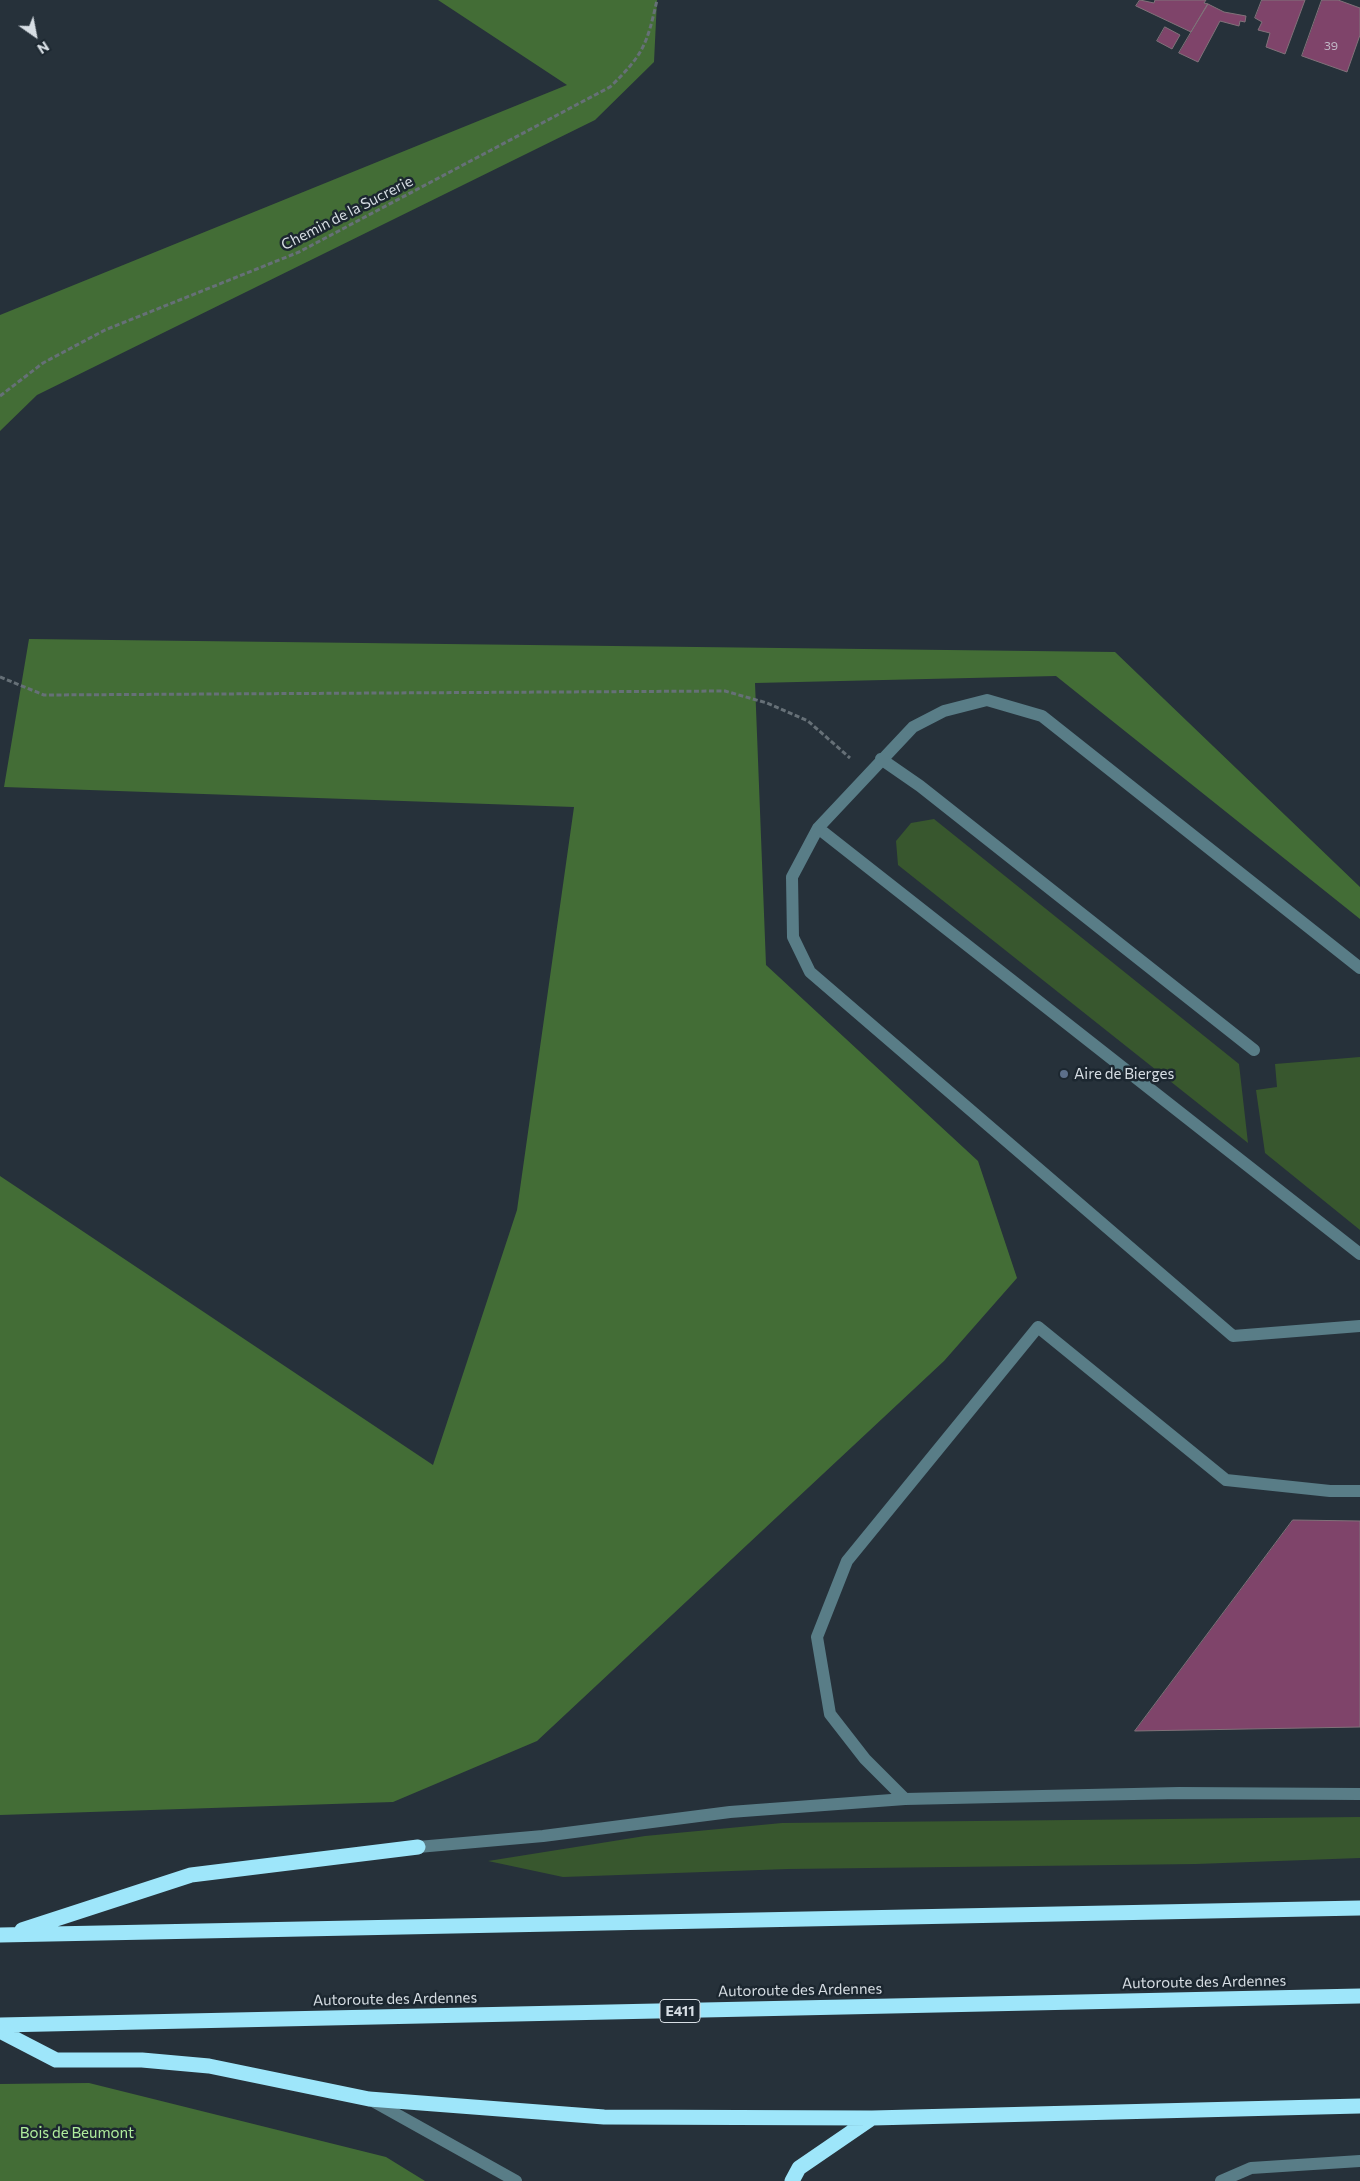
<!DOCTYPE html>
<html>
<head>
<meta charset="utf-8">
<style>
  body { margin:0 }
  #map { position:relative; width:1360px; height:2181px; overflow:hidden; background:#26313a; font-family:Commissioner,sans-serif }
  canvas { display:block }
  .north { position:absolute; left:10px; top:10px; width:50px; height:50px; -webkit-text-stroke:4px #1c2730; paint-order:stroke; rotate:147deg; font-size:14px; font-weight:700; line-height:20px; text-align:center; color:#d7dee4 }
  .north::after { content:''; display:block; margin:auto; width:18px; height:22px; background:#d7dee4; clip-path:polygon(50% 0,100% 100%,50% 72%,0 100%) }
</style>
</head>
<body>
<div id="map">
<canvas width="1360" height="2181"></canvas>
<div class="north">N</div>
</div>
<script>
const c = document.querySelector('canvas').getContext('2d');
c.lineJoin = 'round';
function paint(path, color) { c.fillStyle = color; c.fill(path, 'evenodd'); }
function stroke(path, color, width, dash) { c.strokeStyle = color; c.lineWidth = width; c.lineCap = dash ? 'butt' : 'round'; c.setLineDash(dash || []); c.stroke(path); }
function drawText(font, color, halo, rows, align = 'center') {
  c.font = font + ' Commissioner,sans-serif'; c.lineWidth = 5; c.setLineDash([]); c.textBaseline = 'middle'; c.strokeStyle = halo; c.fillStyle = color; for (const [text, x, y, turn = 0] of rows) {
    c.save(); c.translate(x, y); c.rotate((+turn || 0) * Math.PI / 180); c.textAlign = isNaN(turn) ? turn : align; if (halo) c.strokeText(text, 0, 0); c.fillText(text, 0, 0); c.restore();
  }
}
paint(new Path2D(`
  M934 819 1239 1064 1248 1143 898 865 896 841 911 823Z
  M1360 1057V1230L1265 1153 1256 1090 1277 1087 1275 1064Z
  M1360 1817V1858L1196 1864 788 1869 563 1877 488 1861 645 1836 782 1823Z`), '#38572e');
paint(new Path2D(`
  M438 0H657L654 62 595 120 37 395 0 431V315L567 85Z
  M29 639 1115 652 1360 887V919L1056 676 755 683 766 965 978 1161 1017 1278 944 1361 537 1741 393 1802 0 1815V1176L433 1465 517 1210 574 807 4 787Z
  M89 2083 386 2157 425 2181H0V2084Z`), '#436d36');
const building = new Path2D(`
  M1140 0 1154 3 1155 0H1206L1204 3 1208 4 1191 32 1136 6Z
  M1262 0H1305L1285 54 1266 47 1270 33 1258 30 1262 22 1255 18Z
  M1322 0H1338L1360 8V35L1347 72 1302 56Z
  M1208 4 1224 12 1246 16 1245 22 1240 21 1239 26 1220 21 1198 62 1179 53Z
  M1165 27 1180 35 1172 49 1157 41Z
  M1293 1520 1360 1521V1727L1135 1731Z`);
paint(building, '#7f446a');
stroke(building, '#81727a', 1);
stroke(new Path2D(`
  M0 396 43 363 105 330 299 252 610 87C643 55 647 45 657 0
  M0 677 44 695 725 691 767 703 808 721 850 758`), '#667077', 3, [5, 2.5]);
stroke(new Path2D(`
  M881 759 920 786 1254 1050
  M818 828 1360 1254
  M1360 968 1042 716 987 700 944 711 913 727 818 828 792 877 793 937 810 972 1233 1336 1360 1326
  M905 1799 865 1759 830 1714 817 1637 847 1561 1038 1327 1226 1480 1330 1491H1360
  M418 1847 543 1836 730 1812 905 1799 1179 1793 1360 1794
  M371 2100 516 2181
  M1221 2181 1251 2168 1360 2161`), '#597d87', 12);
stroke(new Path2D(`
  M22 1930 191 1875 418 1847
  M0 1935 1360 1908
  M0 2025 1360 1996
  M0 2031 56 2060H142L209 2066 369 2099 604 2117 872 2118 1360 2106
  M792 2181 799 2168 872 2118`), '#9ee6fa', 15);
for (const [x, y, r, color] of [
  [1064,1074,5,"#5c6f8a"]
]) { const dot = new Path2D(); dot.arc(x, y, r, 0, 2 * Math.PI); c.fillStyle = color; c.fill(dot); stroke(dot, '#1c2730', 2); }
drawText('12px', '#c1b8c6', null, [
  ["39",1331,46]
]);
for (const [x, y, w] of [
  [680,2011,40]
]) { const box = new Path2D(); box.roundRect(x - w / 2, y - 11.5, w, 23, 4); c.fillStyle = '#1c2730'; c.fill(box); stroke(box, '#d7dee4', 1); }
drawText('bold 14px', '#d7dee4', null, [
  ["E411",680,2011]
]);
drawText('15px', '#d7dee4', '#1c2730', [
  ["Chemin de la Sucrerie",347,213,-27],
  ["Autoroute des Ardennes",1204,1982,-1],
  ["Autoroute des Ardennes",800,1990,-1],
  ["Autoroute des Ardennes",395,1999,-1]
]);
drawText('15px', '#d7dee4', '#1c2730', [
  ["Aire de Bierges",1074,1074]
], 'left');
drawText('15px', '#b0ee9d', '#1c2730', [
  ["Bois de Beumont",77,2133]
]);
</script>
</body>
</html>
